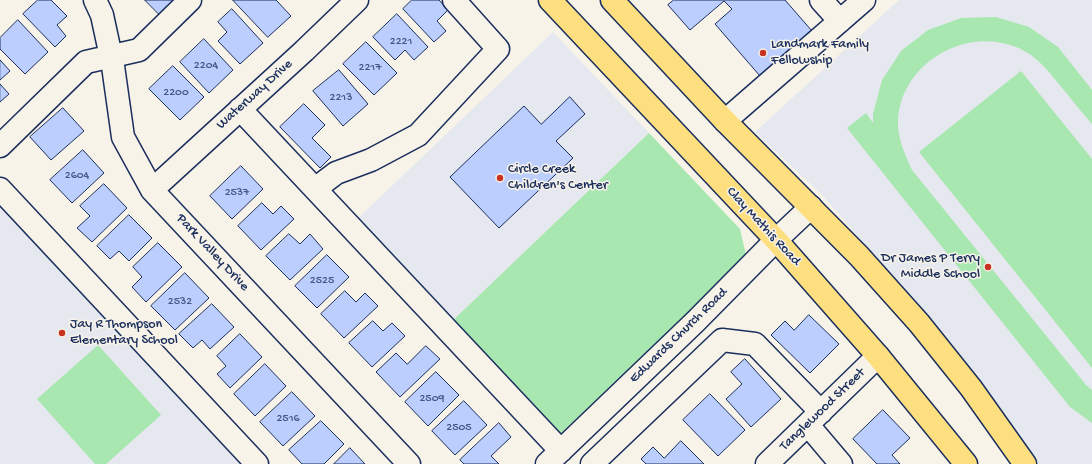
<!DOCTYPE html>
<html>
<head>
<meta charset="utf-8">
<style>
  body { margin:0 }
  canvas { display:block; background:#f7f3e8 }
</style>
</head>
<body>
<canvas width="1092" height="464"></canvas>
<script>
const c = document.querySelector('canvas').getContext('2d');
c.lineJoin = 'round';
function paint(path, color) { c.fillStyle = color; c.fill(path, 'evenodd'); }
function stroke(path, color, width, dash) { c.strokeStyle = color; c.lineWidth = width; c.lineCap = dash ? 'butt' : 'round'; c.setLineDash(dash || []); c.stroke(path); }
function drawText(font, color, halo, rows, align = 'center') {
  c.font = font + ' "Gochi Hand",sans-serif'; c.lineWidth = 3; c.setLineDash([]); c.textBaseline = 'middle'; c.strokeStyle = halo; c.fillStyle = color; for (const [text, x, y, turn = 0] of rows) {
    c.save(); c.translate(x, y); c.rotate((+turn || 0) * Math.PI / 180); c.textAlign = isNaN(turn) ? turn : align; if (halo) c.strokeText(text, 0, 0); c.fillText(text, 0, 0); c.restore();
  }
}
paint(new Path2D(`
  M899 0H1092V464H1039L945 338 823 196 755 132Z
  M553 32 649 133 448 325 352 224Z
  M0 202 246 464H0Z`), '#e5e8ef');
paint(new Path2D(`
  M996 17 1029 27 1058 47 1092 90V124C1082 113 1073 101 1063 89 1049 72 1037 55 1016 47 964 26 901 64 898 120 897 137 905 155 912 170L1086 385 1092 390V423L1070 407 847 128 866 113 873 123V114L882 80 901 51 928 30 961 18Z
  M1021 71 1092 159V368L919 152Z
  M649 133 740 229 746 255 740 263 556 438 448 325Z
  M98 345 161 415 106 464H95L37 399Z`), '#a8e7af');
const building = new Path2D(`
  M38 0H51L67 16 57 25 66 36 55 47 23 14Z
  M145 0H174L159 14Z
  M233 0H276L291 16 268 37Z
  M412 0H439L448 10 437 21 446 31 434 42 403 9Z
  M674 0H785L812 31 760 76 715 24 732 9 724 1 690 30 668 5Z
  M232 9 263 43 240 64 218 41 227 32 218 22Z
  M397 14 428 47 414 60 405 50 395 60 373 37Z
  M18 20 48 52 25 74 0 49V38Z
  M204 39 233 70 209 93 180 62Z
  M366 42 397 73 374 95 343 64Z
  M0 60 10 71 0 80Z
  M173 66 204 97 180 120 149 89Z
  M339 70 368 104 343 126 313 91Z
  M0 84 9 94 0 102Z
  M570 97 585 114 556 141 573 158 499 228 450 177 524 106 541 124Z
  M304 104 325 125 312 138 331 157 320 168 280 127Z
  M63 108 84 131 51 160 30 137Z
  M83 150 104 173 72 203 50 180Z
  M241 166 263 189 232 219 210 196Z
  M104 184 127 208 92 242 77 228 90 216 80 206Z
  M262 203 273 214 281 206 294 219 261 250 238 226Z
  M129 215 152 238 129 261 119 251 110 259 97 246Z
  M289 234 300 244 310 234 323 249 290 280 266 256Z
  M158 243 182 267 146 302 132 287 142 277 133 267Z
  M327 255 349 277 317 308 295 286Z
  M185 273 209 298 175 330 151 306Z
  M345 291 356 302 365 293 378 306 344 338 321 314Z
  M212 304 234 327 210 349 202 340 193 348 179 334Z
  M809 315 839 344 810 373 771 335 785 321 794 330Z
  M373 321 383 331 392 323 405 336 372 367 349 343Z
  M240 334 262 357 230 388 217 374 226 366 217 356Z
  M426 346 440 359 400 397 376 372 396 353 407 364Z
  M745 359 781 399 751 427 726 399 742 384 731 372Z
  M265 364 286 386 255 416 234 394Z
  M436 372 459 395 428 426 405 402Z
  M292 392 315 416 283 446 260 422Z
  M710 394 745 430 718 456 683 420Z
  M464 401 487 425 455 455 432 431Z
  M883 410 910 438 892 455 900 464H877L853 439Z
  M321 421 344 444 324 464H302L289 450Z
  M499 423 511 437 491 456 499 464H464L460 460Z
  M681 441 704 464H646L641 459 653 447 664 458Z
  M350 448 365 464H334Z`);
paint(building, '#bbcefe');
stroke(building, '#1b2f5e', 1);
const minor = new Path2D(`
  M95 0 102 15 113 66 123 137 152 190 409 464
  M821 0 840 21
  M240 109 561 451
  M725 121 864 0
  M0 146 86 62 139 50 190 0
  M0 189 257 464
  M315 189 336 173 371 160 418 135 498 49 454 0
  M152 190 304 51 357 0
  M808 425 841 464
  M547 464 695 322 776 240 811 207
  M592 464 722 340 755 344 821 412
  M767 464 878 356`);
const major = new Path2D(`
  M550 0 776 240 878 356 966 464
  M612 0 725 121 859 256 919 323 971 388 1025 464`);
stroke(minor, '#1b2f5e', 25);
stroke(major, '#1b2f5e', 25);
stroke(minor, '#f7f3e8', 22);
stroke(major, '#fedf80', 22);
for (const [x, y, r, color] of [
  [763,53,4,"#c8321e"],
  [500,178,4,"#c8321e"],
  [988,267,4,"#c8321e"],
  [62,333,4,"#c8321e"]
]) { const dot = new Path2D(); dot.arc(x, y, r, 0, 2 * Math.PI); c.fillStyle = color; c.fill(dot); stroke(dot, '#f7f3e8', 1.5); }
drawText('12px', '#435786', null, [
  ["2221",401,42],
  ["2204",206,66],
  ["2217",370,68],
  ["2200",176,93],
  ["2213",341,98],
  ["2604",77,176],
  ["2537",237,193],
  ["2525",322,281],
  ["2532",180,302],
  ["2509",432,399],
  ["2516",288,419],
  ["2505",459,428]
]);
drawText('14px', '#1b2f5e', '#f7f3e8', [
  ["Landmark Family",771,45],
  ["Fellowship",771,61],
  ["Circle Creek",508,170],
  ["Children's Center",508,186],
  ["Dr James P Terry",980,259,"right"],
  ["Middle School",980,275,"right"],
  ["Jay R Thompson",70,325],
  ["Elementary School",70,341]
], 'left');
drawText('14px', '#1b2f5e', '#f7f3e8', [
  ["Waterway Drive",255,95,-42],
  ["Clay Mathis Road",763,227,47],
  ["Park Valley Drive",212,253,47],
  ["Edwards Church Road",679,336,-44],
  ["Tanglewood Street",823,410,-44]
]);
</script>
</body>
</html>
